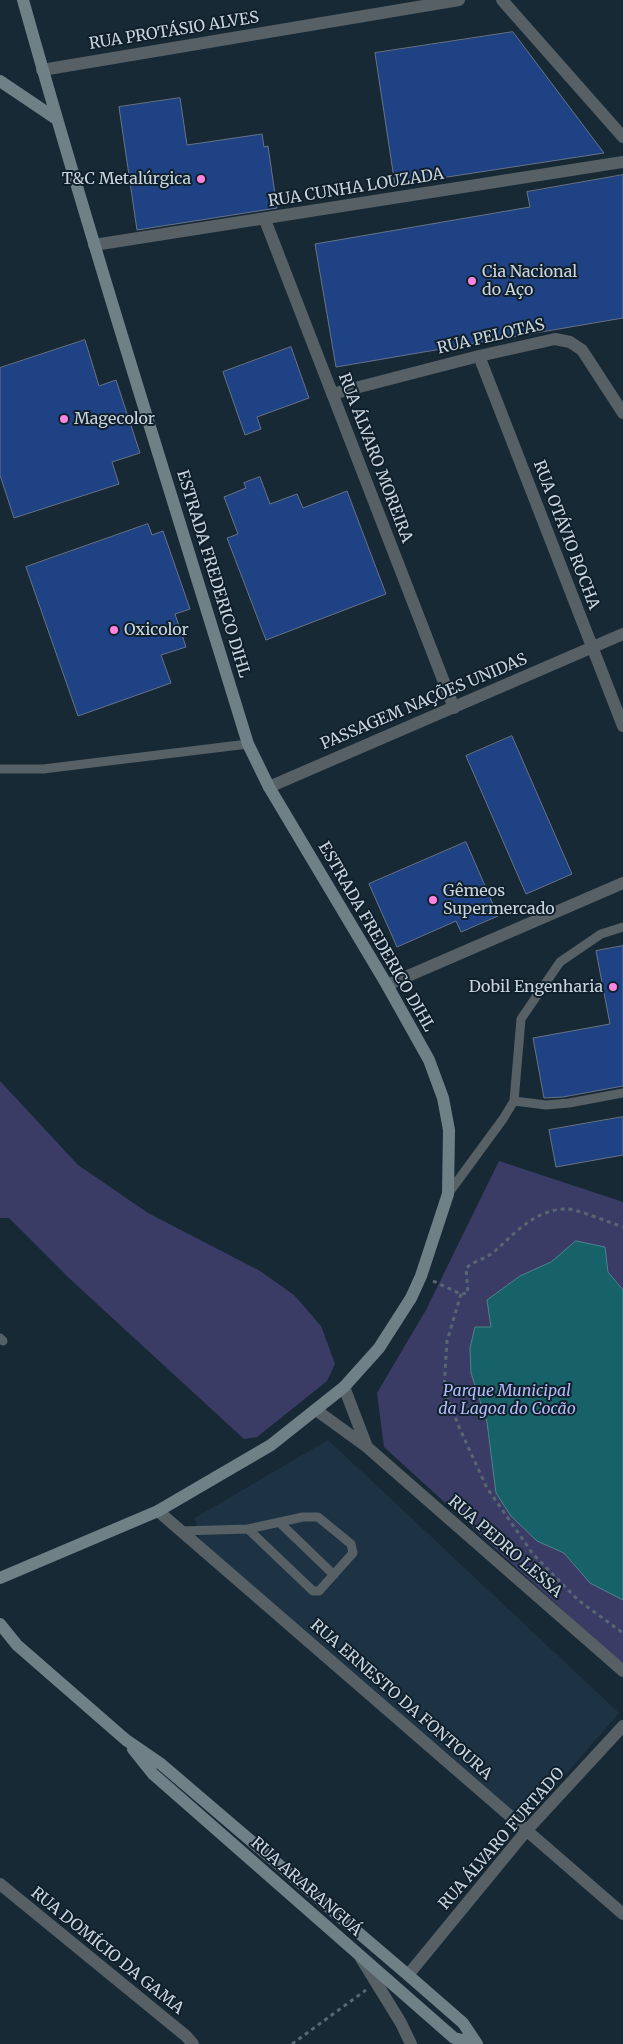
<!DOCTYPE html>
<html>
<head>
<meta charset="utf-8">
<style>
  body { margin:0 }
  canvas { display:block; background:#182936 }
</style>
</head>
<body>
<canvas width="623" height="2044"></canvas>
<script>
const c = document.querySelector('canvas').getContext('2d');
c.lineJoin = 'round';
function paint(path, color) { c.fillStyle = color; c.fill(path, 'evenodd'); }
function stroke(path, color, width, dash) { c.strokeStyle = color; c.lineWidth = width; c.lineCap = dash ? 'butt' : 'round'; c.setLineDash(dash || []); c.stroke(path); }
function drawText(font, color, halo, rows, align = 'center') {
  c.font = font + ' Merriweather,serif'; c.lineWidth = 4; c.setLineDash([]); c.textBaseline = 'middle'; c.strokeStyle = halo; c.fillStyle = color; for (const [text, x, y, turn = 0] of rows) {
    c.save(); c.translate(x, y); c.rotate((+turn || 0) * Math.PI / 180); c.textAlign = isNaN(turn) ? turn : align; if (halo) c.strokeText(text, 0, 0); c.fillText(text, 0, 0); c.restore();
  }
}
paint(new Path2D(`
  M328 1440 619 1713 525 1821 201 1544 195 1518Z`), '#1d3344');
paint(new Path2D(`
  M0 1081 78 1165 148 1213 260 1271 294 1295 321 1326 335 1364 327 1381 257 1437 244 1439 70 1279 9 1218H0Z
  M499 1161 623 1202V1665L384 1447 377 1393 426 1310Z`), '#3a3c66');
const water = new Path2D(`
  M576 1241 605 1247 608 1272 623 1290V1600L590 1583 564 1553 537 1541 511 1516 496 1493 487 1422 471 1373 470 1348 475 1327H491L487 1300 520 1276 551 1262Z`);
paint(water, '#176268');
stroke(water, '#4d848b', 1);
const building = new Path2D(`
  M513 32 604 153 395 185 375 53Z
  M180 98 187 145 262 134 264 147 268 146 277 208 137 230 119 107Z
  M623 175V318L336 367 315 244 530 207 527 192Z
  M85 340 99 386 116 380 140 453 112 462 119 484 14 518 0 475V368Z
  M291 347 309 398 257 417 261 429 245 435 223 372Z
  M260 477 270 504 297 494 303 508 347 491 386 594 266 640 227 538 238 534 224 497 246 488 244 483Z
  M148 524 152 535 163 531 190 609 175 614 186 647 161 655 171 683 78 716 26 567Z
  M512 736 572 874 526 894 466 756Z
  M466 842 498 916 461 932 456 921 397 947 369 884Z
  M623 946V1086L563 1097 544 1098 533 1038 610 1024 596 951Z
  M623 1117V1155L556 1167 549 1130Z`);
paint(building, '#1e4283');
stroke(building, '#677286', 1);
stroke(new Path2D(`
  M433 1281 461 1294 468 1293 466 1268C475 1260 486 1259 495 1251 516 1232 536 1209 567 1209 577 1209 611 1223 623 1227
  M461 1294 447 1341 444 1388 459 1427 487 1488 533 1554 578 1600 623 1633
  M292 2044 366 1990`), '#586672', 3, [4, 4]);
stroke(new Path2D(`
  M0 769H43L248 744
  M514 1101 546 1105 569 1103 623 1093
  M448 1194 503 1119 514 1101 521 1019 560 962 601 934 623 927
  M0 1338 3 1341
  M280 1523 334 1575
  M181 1531 248 1529 313 1591H319L353 1553 351 1544 318 1517H303L248 1529`), '#566065', 9);
stroke(new Path2D(`
  M502 0 623 137
  M42 70 459 0
  M265 220 454 708
  M94 245 623 162
  M479 356 623 726
  M332 394 479 356 555 339 570 342 582 350 623 413
  M269 787 623 634
  M387 985 623 883
  M344 1387 367 1447
  M316 1410 367 1447 623 1671
  M158 1511 623 1914
  M0 1884 186 2036 193 2044
  M361 1958 401 2023 411 2044
  M408 1975 527 1830 623 1726`), '#566065', 12);
stroke(new Path2D(`
  M0 81 55 118
  M0 1578 158 1511 271 1445 344 1387 379 1348 411 1298 421 1276 448 1194 449 1130 443 1098 429 1060 387 985 269 787 248 744C172 496 93 249 23 0
  M0 1624 17 1645 126 1740 161 1764 408 1975 463 2023 477 2044
  M133 1749 153 1774 454 2038 476 2043`), '#6f8087', 12);
for (const [x, y, r, color] of [
  [201,179,5,"#fe85df"],
  [472,281,5,"#fe85df"],
  [64,419,5,"#fe85df"],
  [114,630,5,"#fe85df"],
  [433,900,5,"#fe85df"],
  [613,987,5,"#fe85df"]
]) { const dot = new Path2D(); dot.arc(x, y, r, 0, 2 * Math.PI); c.fillStyle = color; c.fill(dot); stroke(dot, '#0f202c', 2); }
drawText('16px', '#cad4dd', '#0f202c', [
  ["RUA PROTÁSIO ALVES",174,31,-9],
  ["RUA CUNHA LOUZADA",356,188,-9],
  ["RUA PELOTAS",491,337,-13],
  ["RUA ÁLVARO MOREIRA",375,458,69],
  ["RUA OTÁVIO ROCHA",566,535,69],
  ["ESTRADA FREDERICO DIHL",213,574,73],
  ["PASSAGEM NAÇÕES UNIDAS",424,702,-23],
  ["ESTRADA FREDERICO DIHL",376,937,60],
  ["RUA PEDRO LESSA",505,1547,41],
  ["RUA ERNESTO DA FONTOURA",401,1700,41],
  ["RUA ÁLVARO FURTADO",502,1839,-49],
  ["RUA ARARANGUÁ",306,1887,41],
  ["RUA DOMÍCIO DA GAMA",107,1951,39]
]);
drawText('16px', '#cad4dd', '#0f202c', [
  ["T&C Metalúrgica",191,179,"right"],
  ["Cia Nacional",482,272],
  ["do Aço",482,290],
  ["Magecolor",74,419],
  ["Oxicolor",124,630],
  ["Gêmeos",443,891],
  ["Supermercado",443,909],
  ["Dobil Engenharia",603,987,"right"]
], 'left');
drawText('italic 16px', '#b5bbf9', '#0f202c', [
  ["Parque Municipal",507,1391],
  ["da Lagoa do Cocão",507,1409]
]);
</script>
</body>
</html>
